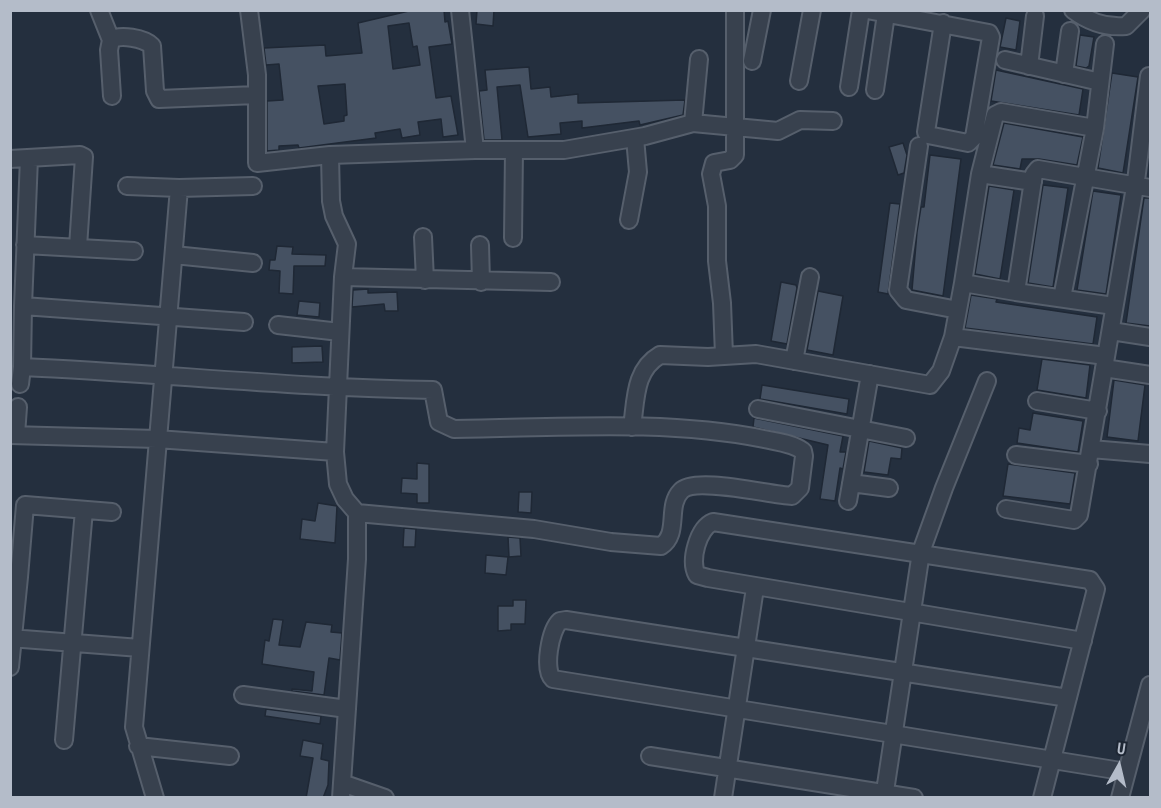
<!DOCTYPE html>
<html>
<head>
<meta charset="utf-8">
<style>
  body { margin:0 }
  #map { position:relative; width:1161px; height:808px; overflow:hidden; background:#242f3e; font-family:"PT Sans Narrow",sans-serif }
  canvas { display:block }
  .frame { position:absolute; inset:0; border:12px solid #b4bcc9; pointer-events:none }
  .north { position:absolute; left:1089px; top:736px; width:60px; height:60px; -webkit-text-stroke:4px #1d2633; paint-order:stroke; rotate:8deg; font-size:16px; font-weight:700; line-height:24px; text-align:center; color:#b4bcc9 }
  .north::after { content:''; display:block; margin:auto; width:21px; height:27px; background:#b4bcc9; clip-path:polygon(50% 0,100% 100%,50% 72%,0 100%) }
</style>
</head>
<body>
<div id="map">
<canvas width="1161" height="808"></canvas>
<div class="frame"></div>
<div class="north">U</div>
</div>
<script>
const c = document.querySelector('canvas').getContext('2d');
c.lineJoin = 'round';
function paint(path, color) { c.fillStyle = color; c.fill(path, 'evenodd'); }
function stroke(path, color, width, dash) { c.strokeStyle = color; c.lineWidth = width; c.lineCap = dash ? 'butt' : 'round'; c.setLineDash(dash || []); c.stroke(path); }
const building = new Path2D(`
  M413 10H444L445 22 448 21 452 44 429 47 436 98 451 96 458 135 443 137 441 119 418 122 420 135 402 138 400 129 375 133 376 138 299 148 298 145 279 146V150L267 151V101L283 100 279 64 266 65 264 48 325 45 326 56 362 53 358 23ZM409 23 413 47 417 46 420 65 393 69 388 26ZM345 84 347 115 344 116V121L324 124 318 86Z
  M477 10H494L493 26 476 24Z
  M1006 18 1020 21 1016 50 1000 47Z
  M1080 35 1094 37 1089 66 1086 68 1076 66Z
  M529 67 531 89 550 87 551 97 578 94V103L685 100 683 115 640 125 639 121 582 128V121L560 123 561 134 528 137 520 85 497 87 502 140H484L479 91 487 90 485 70Z
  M996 70 1083 89 1079 115 991 101Z
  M1112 73 1138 77 1123 173 1098 168Z
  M1004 123 1083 137 1077 165 1039 159H1022L1020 169 993 165Z
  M903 143 907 155 904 173 898 175 889 147Z
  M930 155 961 159 943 296 912 290 917 232 921 207H924Z
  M1043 185 1068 188 1053 287 1028 283Z
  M989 186 1014 190 1000 279 975 274Z
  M1093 191 1121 195 1106 294 1077 290Z
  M1144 198H1150V326L1126 323Z
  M890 203 900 204 888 294 878 292Z
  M277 246 293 247 292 254 326 255 325 266H294L293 294 279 293 280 271 269 270 270 260H275Z
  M781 282 796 285 797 288 787 344 771 341Z
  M368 289V293L397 292 398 311H385L384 304 352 307 353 290Z
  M818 291 843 296 833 355 807 350Z
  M971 295 997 299 996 302 1097 317 1093 344 965 328Z
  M299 301 320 303 319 317 297 315Z
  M322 346 323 362 292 363V347Z
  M1042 359 1090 365 1086 398 1037 390Z
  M1114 380 1145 385 1138 441 1107 437Z
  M762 385 849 399 847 414 760 399Z
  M1033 413 1083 421 1078 452 1017 443 1019 428 1030 430Z
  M754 418 843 436 840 452H846L843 469 840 468 835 501 820 499 828 445 753 427Z
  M869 441 902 448 901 459 891 458 888 475 864 472Z
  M417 463 429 464V503H417V494L401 493 402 478 417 479Z
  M1008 464 1075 473 1070 504 1003 496Z
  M519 492H532L531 513 518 512Z
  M318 503 337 506 335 543 300 539 302 519 315 521Z
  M404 528 416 529 415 547H403Z
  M508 537 520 538 521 556 509 557Z
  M486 555 508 557 506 575 485 573Z
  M513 600H526L525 624H511V630L498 631V606H513Z
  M273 619 283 620 279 645 300 647 306 622 332 625 331 632 342 633 340 660 329 658 324 695 292 691V689L312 691 314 672 262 664 265 640 269 641Z
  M266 709 321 716 320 724 265 716Z
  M303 740 323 744 321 759 329 761 328 785 323 798H306L313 758 300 756Z`);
paint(building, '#455162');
stroke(building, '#1f2835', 1.5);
const minor = new Path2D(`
  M99 10 111 40
  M249 10 257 75V163L330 155 475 150H564L645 136 693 123 778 131 800 120 833 121
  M460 10 475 150
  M867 10 989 33 991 37 974 137 968 143 928 135 926 132 943 23
  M1073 10C1089 22 1106 28 1126 26L1142 10
  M1005 60 1100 82
  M752 61 762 10
  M1029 66 1035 16
  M1064 74 1070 31
  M799 81 812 10
  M849 87 861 10
  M875 90 886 14
  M112 96 109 50 111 40C120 34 144 38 152 46L155 91 159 99 256 95
  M693 123 699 59
  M1095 128 1105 44
  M919 146 898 290 906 300 958 310
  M330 155 331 201 334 216 347 244 343 277 335 452 338 484 345 499 357 513V559L341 798
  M10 159 80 155 84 157 78 247
  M980 174 1033 182
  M127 186 179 188
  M629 220 638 172 635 138
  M423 237 425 280
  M513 238 514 150
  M25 245 134 251
  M480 245 481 282
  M174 255 253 263
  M343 277 551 282
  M963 283 980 174 995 115 1001 112 1095 128 1062 298
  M1016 292 1114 306
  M23 306 29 158
  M278 325 340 332
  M1111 331 1150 337
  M953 337 963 283 1016 292 1034 174 1038 169 1150 188
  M724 355 722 303 717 261V206L711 174 714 163 730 160 735 155V10
  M794 361 810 277
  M22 367 23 306 244 322
  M1104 368 1150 375
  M20 384 22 367C159 373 295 388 433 390L439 422 454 429C557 428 663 419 764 439 777 442 792 443 803 451L804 456 800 488 792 496C769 495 695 476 681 491 666 506 680 534 661 546L611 542 534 529 357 513
  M1037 401 1098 411
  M758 409 906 438
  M632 427C636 400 634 370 660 355L708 357 756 354 930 385 941 371 953 337 1106 356
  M10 435 157 439 335 452
  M16 435 18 407
  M1091 449 1150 454
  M1016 455 1089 464
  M851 483 889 488
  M848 501 870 374
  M1006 509 1074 520 1079 515 1136 181 1149 76
  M10 576 19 577 10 667
  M19 577 25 505 112 512
  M10 638 140 648
  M243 695 347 709
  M1068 698 566 620 560 621C550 630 543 670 553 679L1127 772
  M64 740 84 510
  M138 746 230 756
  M650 756 914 798
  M342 783 385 798
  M155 798 134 727 179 188 253 186
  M723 798 755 588
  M884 798 921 552 944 488 987 381
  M1042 798 1096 589 1090 580 713 522C698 528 689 561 697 575L708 578 1083 641
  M1120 798 1150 685`);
stroke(minor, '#565f6c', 20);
stroke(minor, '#38414e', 16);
</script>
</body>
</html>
